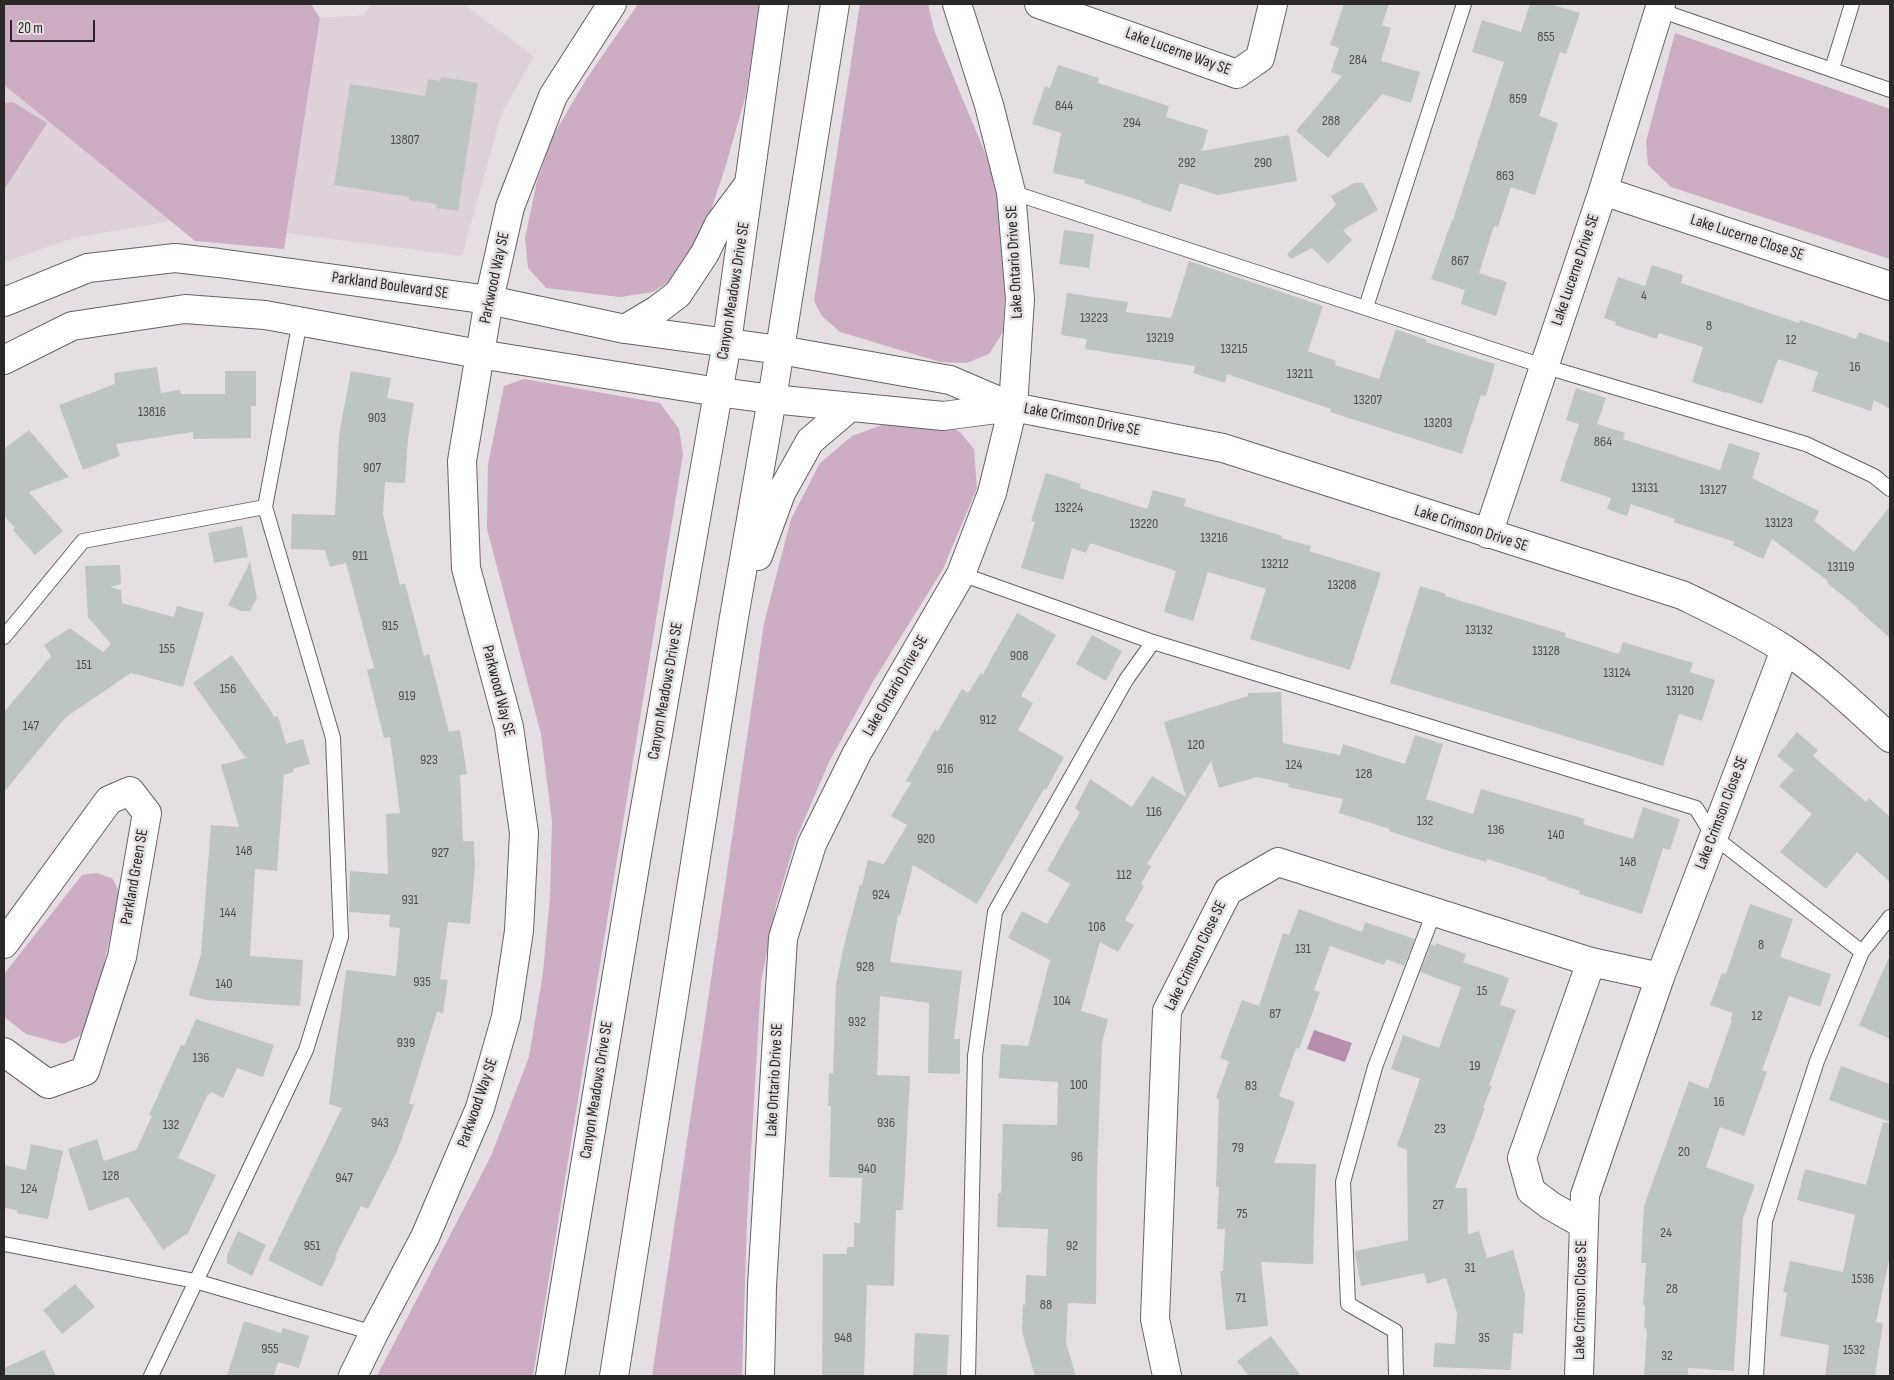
<!DOCTYPE html>
<html>
<head>
<meta charset="utf-8">
<style>
  body { margin:0 }
  #map { position:relative; width:1894px; height:1380px; overflow:hidden; background:#e5dfe3; font-family:"Sofia Sans Condensed",sans-serif }
  canvas { display:block }
  .frame { position:absolute; inset:0; border:5px solid #2a2829; pointer-events:none }
  .scale { position:absolute; left:10px; top:20px; width:85px; height:22px; box-sizing:border-box; border:2px solid #2a2829; border-top:0; padding-left:6px; font-size:15px; line-height:18px; white-space:nowrap; color:#2a2829; -webkit-text-stroke:4px #e5dfe3; paint-order:stroke }
</style>
</head>
<body>
<div id="map">
<canvas width="1894" height="1380"></canvas>
<div class="frame"></div>
<div class="scale">20 m</div>
</div>
<script>
const c = document.querySelector('canvas').getContext('2d');
c.lineJoin = 'round';
function paint(path, color) { c.fillStyle = color; c.fill(path, 'evenodd'); }
function stroke(path, color, width, dash) { c.strokeStyle = color; c.lineWidth = width; c.lineCap = dash ? 'butt' : 'round'; c.setLineDash(dash || []); c.stroke(path); }
function drawText(font, color, halo, rows, align = 'center') {
  c.font = font + ' "Sofia Sans Condensed",sans-serif'; c.lineWidth = 5; c.setLineDash([]); c.textBaseline = 'middle'; c.strokeStyle = halo; c.fillStyle = color; for (const [text, x, y, turn = 0] of rows) {
    c.save(); c.translate(x, y); c.rotate((+turn || 0) * Math.PI / 180); c.textAlign = isNaN(turn) ? turn : align; if (halo) c.strokeText(text, 0, 0); c.fillText(text, 0, 0); c.restore();
  }
}
paint(new Path2D(`
  M371 4H463L534 56 501 115 462 256 286 233 320 18 364 15Z
  M4 85 170 221 74 238 4 262Z`), '#ded1da');
paint(new Path2D(`
  M4 4H311L320 18 284 249 195 241 4 85Z
  M638 4H761L745 98 726 165 707 222 677 276 653 292 620 297 546 288 528 268 525 238 537 181 554 134 587 78Z
  M860 4H928L934 30 998 184 1005 295 1003 332 989 354 966 363 940 362 840 332 822 316 814 301Z
  M1675 33 1890 109V259L1671 187 1648 165 1646 141Z
  M13 102 47 123 4 190V103Z
  M524 379 660 403 679 429 683 454 533 1376H377L491 1156 529 1057 543 973 550 896 552 822 541 734 487 529 488 464 504 386Z
  M893 421 942 423 960 432 974 449 977 488 943 569 874 680 829 762 796 839 776 905 761 982 747 1221 742 1376H652L764 623 791 519 820 463 852 436Z
  M96 873 112 878 120 893 90 1026 78 1037 63 1044 26 1034 4 1017V974L82 875Z`), '#cdadc4');
paint(new Path2D(`
  M1314 1030 1352 1043 1345 1062 1307 1049Z`), '#b58fab');
paint(new Path2D(`
  M1344 4H1389L1382 25 1391 28 1381 61 1420 72 1411 103 1382 94 1328 158 1296 131 1342 76 1331 72 1339 48 1330 45Z
  M1530 4H1550L1580 13 1566 54 1560 52 1539 116 1558 123 1535 195 1511 187 1498 227 1494 226 1479 273 1507 282 1496 316 1461 304 1465 290 1431 279 1452 220H1453L1504 62 1472 52 1482 20 1521 32Z
  M1058 65 1099 78 1098 83 1169 106 1166 117 1208 130 1202 151 1289 135 1297 181 1217 195 1180 183 1171 212 1141 202 1142 201 1084 183 1085 180 1053 173 1061 133 1032 124 1045 86 1050 88Z
  M441 77 478 83 458 211 436 208 437 204 409 200V197L334 185 350 84 425 96 428 79 440 81Z
  M1354 183H1363L1378 210 1343 230 1352 240 1328 264 1312 248 1291 259 1287 254 1336 205 1331 196Z
  M1064 230 1094 234 1089 268 1059 264Z
  M1189 261 1323 306 1308 351 1336 361 1335 365 1379 379 1396 329 1427 340 1426 342 1495 364 1486 396 1481 395 1462 454 1330 412 1331 409 1227 374 1225 383 1193 373 1195 366 1085 349 1087 339 1061 335 1067 293 1128 302 1126 312 1171 318Z
  M1652 265 1683 275 1681 283 1799 323 1800 320 1856 339 1859 332 1890 343V409L1874 400 1871 411 1812 391 1818 372 1778 359 1762 404 1726 392V393L1692 382 1703 347 1659 333 1657 339 1615 325 1616 322 1604 318 1618 277 1645 286Z
  M157 367 161 393 180 390 181 394H225V371H256V406H251V438L193 439V432L116 444 120 456 83 470 59 405 115 384 114 373Z
  M351 371 391 378 387 398 414 403 408 439 405 483 385 482 383 515 400 585 405 583 424 656 429 654 449 732 460 730 467 774 460 775 463 841H474L475 867 470 924 448 922 440 979 448 980 443 1013 437 1012 409 1103 414 1105 396 1154 368 1209 361 1206 335 1256 337 1257 322 1287 268 1260 342 1108 329 1104 346 970 396 976 400 928 389 927 390 915 349 912 350 871 388 874 386 814 400 813 390 737 384 738 367 670 374 668 346 563 330 567 325 550 291 549 292 514 335 515 339 435Z
  M1576 388 1606 398 1597 424 1625 433 1623 439 1720 470 1729 443 1760 453 1752 478 1819 511 1814 521 1854 552 1890 506V638L1857 609 1858 608 1827 583 1828 581 1772 539 1763 559 1733 545 1735 542 1673 522 1675 519 1631 504 1627 516 1607 509 1611 498 1560 481 1579 424 1566 420Z
  M29 430 69 477 29 492 63 531 35 555 13 530 15 528 4 516V449Z
  M1046 473 1081 484 1080 488 1147 509 1153 490 1186 499 1184 506 1282 536 1281 538 1311 546 1309 551 1381 573 1350 670 1250 639 1266 589 1208 572 1193 621 1164 612 1176 571 1090 543 1086 553 1072 548 1063 580 1021 568 1035 522 1031 521Z
  M242 526 248 557 214 563 208 533Z
  M250 562 257 598 250 611H241L228 605Z
  M120 565 121 584 110 587 121 590 122 603 174 617 177 606 204 613 183 687 131 673 66 717 4 792V712L51 656 44 645 70 628 103 652 111 644 88 617 85 566Z
  M1420 586 1446 594 1445 596 1566 633 1565 637 1619 654 1623 642 1693 663 1690 672 1715 680 1702 721 1679 714 1663 766 1390 683Z
  M1017 613 1056 635 1021 696 1033 703 1018 730 1064 757 1046 790 1044 789 977 904 913 865 900 916 898 915 890 962 962 971 954 1039H960V1074L928 1073 929 1003 880 996 877 1075 910 1076 903 1210H896L894 1286 867 1285 864 1376H822L823 1254H847V1247H854V1223H860L862 1178 829 1177 831 1106H828L829 1073 833 1074 836 984 845 941 860 885H862L868 860 884 864 907 825 891 816 911 783 906 781 935 729 938 731 962 689 968 693 981 673 983 674Z
  M1092 635 1122 651 1106 681 1076 664Z
  M232 655 271 711 274 717 278 716 286 744 303 739 310 764 293 769 294 772 284 775 277 871 255 869 250 956 303 960 300 1006 206 1000 189 995 201 954 211 825 239 827 221 765 246 758 193 683Z
  M1281 692 1283 743 1340 755 1343 744 1405 764 1415 735 1443 744 1426 799 1473 814 1481 789 1585 819 1583 824 1633 839 1643 807 1680 819 1670 850 1663 848 1642 914 1579 894 1580 891 1547 880V878L1487 859 1486 862 1456 853 1389 831 1390 829 1339 813 1343 799 1288 787 1289 784 1257 777 1219 788 1211 761 1147 864 1151 866 1141 884 1144 886 1125 920 1134 925 1118 952 1100 942 1081 1011 1108 1019 1102 1043 1097 1171 1096 1304 1068 1303 1066 1343 1076 1376H1035L1022 1332 1023 1305H1025L1026 1275 1046 1276 1048 1229 997 1227 998 1193H1001L1003 1124 1057 1125 1058 1082 999 1078 1001 1044 1028 1046 1050 960 1008 938 1022 911 1047 924 1070 884 1047 870 1080 812 1075 808 1090 779 1132 807 1152 776 1186 797 1164 722 1248 696V693Z
  M1797 732 1818 750 1813 756 1866 802 1869 798 1890 817V882L1857 852 1826 889 1780 852 1812 814 1779 786 1794 770 1777 756Z
  M1750 904 1793 919 1780 957 1831 974 1820 1007 1789 996 1762 1070 1767 1072 1744 1136 1720 1127 1706 1167 1755 1185 1743 1218 1734 1371 1688 1368V1376H1644L1647 1329 1644 1328 1645 1305H1643L1646 1263H1641L1644 1206 1689 1081 1708 1089 1732 1020H1730L1733 1013 1710 1005 1722 973 1726 974Z
  M1299 909 1362 932 1365 922 1415 939 1404 966 1386 959 1384 965 1330 946 1314 990 1320 992 1299 1049 1296 1048 1279 1096 1295 1102 1274 1163 1316 1164 1313 1264 1261 1262 1268 1326 1226 1330 1220 1271H1223L1225 1229H1217L1219 1187H1216L1219 1099 1216 1098 1229 1062 1220 1058 1242 1000 1259 1006 1283 933 1289 935Z
  M1436 943 1466 954 1463 962 1509 978 1500 1005 1516 1010 1489 1086H1492L1483 1107 1485 1108 1455 1188H1467L1468 1234 1479 1231 1487 1258 1513 1250 1525 1294 1523 1334 1513 1333 1511 1370 1433 1367 1435 1343 1455 1344 1457 1313 1446 1278 1427 1284 1424 1273 1361 1286 1355 1254V1251L1408 1240 1407 1150 1397 1146 1420 1079 1391 1069 1403 1035 1439 1048 1461 987 1420 972 1431 944 1435 946Z
  M1890 955V1039L1859 1025Z
  M196 1019 274 1045 263 1077 237 1068 223 1098 211 1092 210 1095 208 1094 178 1158 216 1175 188 1233 163 1250 128 1197 89 1211 68 1149 97 1139 104 1161 136 1150 152 1116 149 1115 181 1045 184 1046Z
  M1841 1066 1890 1084V1122L1829 1100Z
  M1883 1122 1890 1123V1256L1876 1322 1883 1323 1875 1376H1825L1829 1345 1780 1336 1787 1293 1783 1292 1790 1261 1843 1272 1855 1215 1797 1200 1805 1169 1866 1185Z
  M31 1144 63 1151 48 1219 17 1213V1210L4 1208V1165L26 1170Z
  M238 1231 266 1245 252 1276 227 1263V1255Z
  M75 1284 95 1307 62 1334 43 1310Z
  M244 1321 281 1333 283 1328 309 1336 299 1368 278 1362 274 1376H227Z
  M915 1333 949 1335 947 1376H913Z
  M1271 1336 1301 1376H1249L1237 1361Z
  M44 1350 56 1376H4V1368Z`), '#bdc5c2');
const service = new Path2D(`
  M1659 10 1890 90
  M1832 69 1852 4
  M1011 192 1543 366 1806 444 1874 476 1890 489
  M1366 307 1464 4
  M265 507 300 321
  M961 574 1153 642 1696 808 1713 836 1862 952
  M4 637 83 541 265 507 333 738 341 937 306 1050 151 1376
  M4 1244 195 1281 374 1333
  M968 1376 975 1056 995 912 1126 680 1153 642
  M1396 1376 1395 1331 1348 1304 1343 1182 1375 1067 1434 912
  M1756 1376 1765 1221 1817 1061 1862 952 1890 917`);
const minor = new Path2D(`
  M1039 4 1237 74 1260 58 1273 4
  M1603 191 1890 286
  M780 350 950 380 1013 407 1223 448 1682 595C1717 612 1751 628 1784 649 1822 674 1856 707 1890 738
  M772 399 943 416 1012 407
  M1488 534 1603 191 1661 4
  M4 944 109 800 130 791 147 813 122 957 85 1071 48 1084 4 1052
  M1583 1224 1551 1206 1531 1191 1522 1158 1591 962
  M353 1376 374 1333 425 1237 480 1108 506 1017 519 931 524 833 509 727 466 568 462 461 489 300 510 207 553 96 612 4
  M760 1376 762 1286 783 938 812 844 857 753 961 574 992 493 1013 407 1020 299 1011 192 989 105 957 4
  M1167 1376 1155 1319 1167 1011 1228 891 1278 862 1591 962 1660 977
  M1579 1376 1585 1195 1660 977 1785 650`);
const tertiary = new Path2D(`
  M4 302 88 268 175 258 219 263 489 300 625 329 780 350
  M4 360 72 326 185 309 265 315 479 354 718 392 772 399`);
const secondary = new Path2D(`
  M625 329 657 310 678 294 705 253 719 224 748 185
  M758 556 781 493 810 441 850 407
  M550 1376 638 848 727 342 774 4
  M614 1376 733 623 772 399 835 4`);
stroke(service, '#686266', 16);
stroke(minor, '#686266', 30);
stroke(tertiary, '#686266', 30);
stroke(secondary, '#686266', 30);
stroke(service, '#fff', 14);
stroke(minor, '#fff', 28);
stroke(tertiary, '#fff', 28);
stroke(secondary, '#fff', 28);
drawText('14px', '#4f4f4f', null, [
  ["855",1546,37],
  ["284",1358,60],
  ["859",1518,99],
  ["844",1064,106],
  ["288",1331,121],
  ["294",1132,123],
  ["13807",405,140],
  ["292",1187,163],
  ["290",1263,163],
  ["863",1505,176],
  ["867",1460,261],
  ["4",1644,296],
  ["13223",1094,318],
  ["8",1709,326],
  ["13219",1160,338],
  ["12",1791,340],
  ["13215",1234,349],
  ["16",1855,367],
  ["13211",1300,374],
  ["13207",1368,400],
  ["13816",152,412],
  ["903",377,418],
  ["13203",1438,423],
  ["864",1603,442],
  ["907",372,468],
  ["13131",1645,488],
  ["13127",1713,490],
  ["13224",1069,508],
  ["13123",1779,523],
  ["13220",1144,524],
  ["13216",1214,538],
  ["911",360,556],
  ["13212",1275,564],
  ["13119",1841,567],
  ["13208",1342,585],
  ["915",390,626],
  ["13132",1479,630],
  ["155",167,649],
  ["13128",1546,651],
  ["908",1019,656],
  ["151",84,665],
  ["13124",1617,673],
  ["156",228,689],
  ["13120",1680,691],
  ["919",407,696],
  ["912",988,720],
  ["147",31,726],
  ["120",1196,745],
  ["923",429,760],
  ["124",1294,765],
  ["916",945,769],
  ["128",1364,774],
  ["116",1154,812],
  ["132",1425,821],
  ["136",1496,830],
  ["140",1556,835],
  ["920",926,839],
  ["148",244,851],
  ["927",440,853],
  ["148",1628,862],
  ["112",1124,875],
  ["924",881,895],
  ["931",410,900],
  ["144",228,913],
  ["108",1097,927],
  ["8",1761,945],
  ["131",1303,949],
  ["928",865,967],
  ["935",422,982],
  ["140",224,984],
  ["15",1482,991],
  ["104",1062,1001],
  ["87",1275,1014],
  ["12",1757,1016],
  ["932",857,1022],
  ["939",406,1043],
  ["136",201,1058],
  ["19",1475,1066],
  ["100",1079,1085],
  ["83",1251,1086],
  ["16",1719,1102],
  ["943",380,1123],
  ["936",886,1123],
  ["132",171,1125],
  ["23",1440,1129],
  ["79",1238,1148],
  ["20",1684,1152],
  ["96",1077,1157],
  ["940",867,1169],
  ["128",111,1176],
  ["947",344,1178],
  ["124",29,1189],
  ["27",1438,1205],
  ["75",1242,1214],
  ["24",1666,1233],
  ["951",312,1246],
  ["92",1072,1246],
  ["31",1470,1268],
  ["1536",1863,1279],
  ["28",1672,1289],
  ["71",1241,1298],
  ["88",1046,1305],
  ["948",843,1338],
  ["35",1484,1338],
  ["955",270,1349],
  ["1532",1854,1350],
  ["32",1667,1356]
]);
drawText('16px', '#2a2829', '#e5dfe3', [
  ["Lake Lucerne Way SE",1178,52,20],
  ["Lake Lucerne Close SE",1747,238,18],
  ["Lake Ontario Drive SE",1015,262,-93],
  ["Lake Lucerne Drive SE",1576,270,-71],
  ["Parkwood Way SE",495,278,-78],
  ["Parkland Boulevard SE",390,286,8],
  ["Canyon Meadows Drive SE",734,291,-81],
  ["Lake Crimson Drive SE",1082,420,11],
  ["Lake Crimson Drive SE",1471,529,18],
  ["Lake Ontario Drive SE",896,686,-60],
  ["Parkwood Way SE",498,691,76],
  ["Canyon Meadows Drive SE",666,691,-80],
  ["Lake Crimson Close SE",1722,813,-69],
  ["Parkland Green SE",135,877,-80],
  ["Lake Crimson Close SE",1196,956,-64],
  ["Lake Ontario Drive SE",775,1080,-87],
  ["Canyon Meadows Drive SE",597,1090,-81],
  ["Parkwood Way SE",478,1103,-71],
  ["Lake Crimson Close SE",1581,1300,-89]
]);
</script>
</body>
</html>
